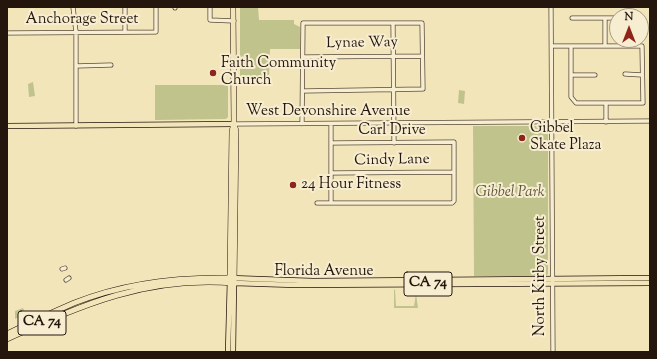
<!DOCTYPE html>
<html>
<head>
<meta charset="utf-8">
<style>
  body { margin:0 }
  #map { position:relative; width:657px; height:359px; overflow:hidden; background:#f3e5ba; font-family:"Sorts Mill Goudy",serif }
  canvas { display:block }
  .frame { position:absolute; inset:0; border:8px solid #25160d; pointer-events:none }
  .north { position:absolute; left:609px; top:8px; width:40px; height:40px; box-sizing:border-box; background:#f7eed2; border:1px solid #a39883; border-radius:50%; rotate:0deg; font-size:11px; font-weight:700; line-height:16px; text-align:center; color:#25160d }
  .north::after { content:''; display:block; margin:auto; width:14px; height:18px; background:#8f2418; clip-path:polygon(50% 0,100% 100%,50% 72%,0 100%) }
</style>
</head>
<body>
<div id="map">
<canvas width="657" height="359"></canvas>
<div class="frame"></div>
<div class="north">N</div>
</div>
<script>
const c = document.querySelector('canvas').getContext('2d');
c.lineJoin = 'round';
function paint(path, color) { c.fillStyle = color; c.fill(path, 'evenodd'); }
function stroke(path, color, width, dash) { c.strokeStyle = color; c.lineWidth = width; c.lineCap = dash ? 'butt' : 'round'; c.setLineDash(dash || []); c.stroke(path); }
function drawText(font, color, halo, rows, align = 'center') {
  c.font = font + ' "Sorts Mill Goudy",serif'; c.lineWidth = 4; c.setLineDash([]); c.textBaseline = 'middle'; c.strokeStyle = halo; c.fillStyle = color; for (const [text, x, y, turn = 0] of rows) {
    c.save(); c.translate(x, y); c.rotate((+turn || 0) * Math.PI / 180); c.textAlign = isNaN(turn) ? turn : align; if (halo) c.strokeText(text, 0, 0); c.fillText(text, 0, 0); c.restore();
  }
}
paint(new Path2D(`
  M240 7H258L259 20H294V24L300 27V49H270L269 79H240Z
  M33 82 35 96 29 97 28 84Z
  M155 85H228V117L226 119 155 120Z
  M459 90 465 91 464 104 458 103Z
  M473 126H548V274L546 276H474Z
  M394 289 395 290 396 306H414L416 294 418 308H394Z
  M23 308 26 314 15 319V311Z`), '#c0c38c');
const minor = new Path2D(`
  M73 7 76 32V126
  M125 7V31
  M210 7V20L234 21
  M551 7 553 352
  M175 8V7
  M572 18H617
  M605 18V46
  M393 23 394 143
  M7 33 156 32V7
  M552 46H642L643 103H576L571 97V46
  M303 57 422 56
  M76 66 111 65
  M625 74 642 75
  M571 75H595
  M606 103V122
  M234 124 650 121
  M302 124 303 23H422L423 89 303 91
  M331 124V203
  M331 173 454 172
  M317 203H452L454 201V142L331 143
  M62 269 65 268
  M66 280 69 278`);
const major = new Path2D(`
  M7 126 234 124
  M228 352 230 278 313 281 650 278
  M233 352 234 283 295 285 650 283`);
const highway = new Path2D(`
  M7 334C29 323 51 313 74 303 124 283 176 277 230 278L232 131 234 124
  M7 339C84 304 147 276 234 283L236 131 234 124 233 7`);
stroke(minor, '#584a38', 5);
stroke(major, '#25160d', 6);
stroke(highway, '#25160d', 6);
stroke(minor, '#f7eed2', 3.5);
stroke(major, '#f3e5ba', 4.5);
stroke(highway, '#f3e5ba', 5);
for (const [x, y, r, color] of [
  [213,73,4,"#8f2418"],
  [522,138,4,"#8f2418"],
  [293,185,4,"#8f2418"]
]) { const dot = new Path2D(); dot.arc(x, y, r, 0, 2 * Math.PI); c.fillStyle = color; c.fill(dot); stroke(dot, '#f7eed2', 1.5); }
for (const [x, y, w] of [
  [428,284,48],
  [42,323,48]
]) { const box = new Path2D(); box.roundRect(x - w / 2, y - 12, w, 24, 3); c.fillStyle = '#f7eed2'; c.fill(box); stroke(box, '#25160d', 1); }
drawText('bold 14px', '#25160d', null, [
  ["CA 74",428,284],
  ["CA 74",42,323]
]);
drawText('15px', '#25160d', '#f7eed2', [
  ["Anchorage Street",82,20],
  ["Lynae Way",362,44,-1],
  ["West Devonshire Avenue",328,112],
  ["Carl Drive",392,131],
  ["Cindy Lane",392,161,-1],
  ["Florida Avenue",324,272],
  ["North Kirby Street",541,276,-90]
]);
drawText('15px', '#25160d', '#f7eed2', [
  ["Faith Community",221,64],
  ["Church",221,81],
  ["Gibbel",530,129],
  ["Skate Plaza",530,146],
  ["24 Hour Fitness",301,185]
], 'left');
drawText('italic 15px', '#5b5339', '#f7eed2', [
  ["Gibbel Park",510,193]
]);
</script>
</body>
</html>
